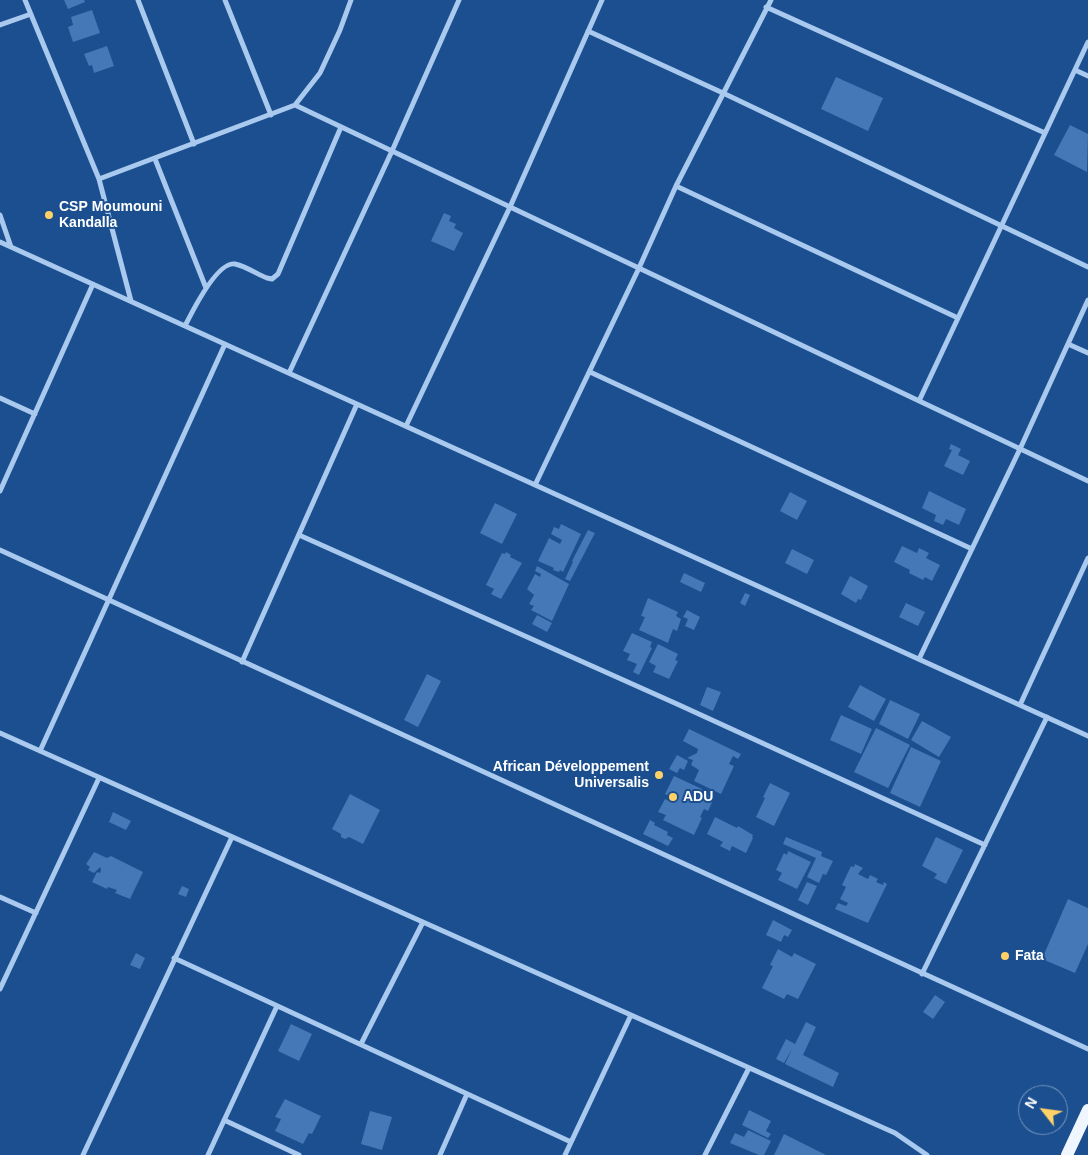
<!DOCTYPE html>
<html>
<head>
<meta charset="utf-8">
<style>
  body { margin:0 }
  #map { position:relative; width:1088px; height:1155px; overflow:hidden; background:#1b4f8f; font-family:Helvetica,sans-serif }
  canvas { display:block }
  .north { position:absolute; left:1018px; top:1085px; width:50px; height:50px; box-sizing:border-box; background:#1b4f8f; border:1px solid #7695bc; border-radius:50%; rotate:300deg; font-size:14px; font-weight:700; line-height:20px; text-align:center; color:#fff }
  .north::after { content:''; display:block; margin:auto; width:18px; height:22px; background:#ffd166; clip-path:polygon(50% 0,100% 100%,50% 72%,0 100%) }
</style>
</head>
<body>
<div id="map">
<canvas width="1088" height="1155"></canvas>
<div class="north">N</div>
</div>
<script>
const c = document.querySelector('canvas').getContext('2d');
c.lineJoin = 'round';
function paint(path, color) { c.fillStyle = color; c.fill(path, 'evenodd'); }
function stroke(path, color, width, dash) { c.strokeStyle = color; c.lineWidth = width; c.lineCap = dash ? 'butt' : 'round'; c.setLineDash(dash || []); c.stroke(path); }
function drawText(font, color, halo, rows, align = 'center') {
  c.font = font + ' Helvetica,sans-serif'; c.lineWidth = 4; c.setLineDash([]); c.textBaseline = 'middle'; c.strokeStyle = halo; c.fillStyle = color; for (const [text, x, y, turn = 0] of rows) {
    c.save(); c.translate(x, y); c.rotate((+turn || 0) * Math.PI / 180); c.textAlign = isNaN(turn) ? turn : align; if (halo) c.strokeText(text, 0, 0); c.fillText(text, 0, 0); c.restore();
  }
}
paint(new Path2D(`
  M64 0H84L85 2 68 9Z
  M92 10 100 33 73 42 68 27 73 25 71 17Z
  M107 46 114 66 94 73 92 65 89 66 84 54Z
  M836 77 883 98 868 131 821 109Z
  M1070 125 1088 134 1087 172 1054 155Z
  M444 213 451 216 449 221 456 224 454 228 463 233 454 251 431 241Z
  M951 444 961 449 958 455 970 461 963 475 944 466 952 450 949 449Z
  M929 491 966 509 959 525 946 519 943 525 934 521 936 515 922 508Z
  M790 492 807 501 797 520 780 511Z
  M495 503 517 514 502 544 480 533Z
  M561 524 581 534 563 572 560 570 559 572 553 570 554 568 538 561 549 538 560 544 562 540 551 534 554 527 559 529Z
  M588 530 595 533 570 581 565 579 573 562 572 561Z
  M902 546 917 553 919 548 929 553 926 558 940 565 932 581 925 577 923 580 909 573 910 570 894 562Z
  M792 549 814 560 807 574 785 563Z
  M506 552 511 555 510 557 522 563 501 599 491 594 494 589 486 585 502 553 505 554Z
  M537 566 569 584 552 621 531 610 534 606 529 604 534 595 527 589 535 574 540 577 541 574 535 571Z
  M684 573 705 583 701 592 680 582Z
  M850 576 868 586 861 600 858 599 856 603 841 594Z
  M745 593 750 595 745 606 740 603Z
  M648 598 678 612 676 616 681 619 677 631 673 629 668 643 639 630 645 617 641 616Z
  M906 603 925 612 918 626 899 617Z
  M687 610 700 617 694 630 685 626 688 619 683 617Z
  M537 615 552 623 547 632 532 624Z
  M632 633 652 642 650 647 652 648 639 675 633 672 637 664 627 660 630 654 623 651Z
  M658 644 678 654 675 660 678 661 669 679 653 672 656 666 649 662Z
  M427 674 441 681 418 727 404 720Z
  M860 685 886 699 874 721 848 707Z
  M707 687 721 692 713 711 700 705Z
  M890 700 920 714 908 739 879 724Z
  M841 715 872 729 861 754 830 740Z
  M922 721 951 737 939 757 911 740Z
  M876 728 910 745 888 788 854 772Z
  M689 729 741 754 738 759 733 756 729 764 734 766 721 794 694 781 699 770 691 765 693 760 687 758 697 753 698 749 683 741Z
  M911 747 941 761 920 807 890 793Z
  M677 755 688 761 684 770 680 768 677 773 669 769Z
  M674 776 702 789 701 792 714 798 708 811 704 809 700 817 702 818 694 835 663 820 666 815 658 812 665 799 669 801 671 797 665 794Z
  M770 783 790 793 774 826 756 817 765 798 763 797Z
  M350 794 380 810 363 844 349 837 345 839 341 837V834L332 829Z
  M113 812 131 821 126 830 109 822Z
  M715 817 737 828 738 826 753 835 752 837 753 838 746 853 732 846 730 851 720 846 723 842 707 834Z
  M650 820 655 823 654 825 668 832 667 835 673 838 668 846 643 834Z
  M786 837 822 852 821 856 833 861 826 875 823 874 819 883 807 877 816 858 783 844Z
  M936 837 963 850 946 884 934 878 937 874 922 866Z
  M788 851 811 862 797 889 778 880 782 873 776 870 784 853 787 855Z
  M94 852 107 858 111 856 143 872 130 899 115 893 117 890 108 887 107 889 92 882 97 872 100 873 101 870 100 867 94 873 88 870 90 867 86 864Z
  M855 864 863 868 858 874 868 879 870 875 878 879 876 882 883 885 884 882 887 884 868 923 835 909 838 903 846 906 848 903 840 899 846 887 842 885 851 866 854 867Z
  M807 882 817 886 808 905 798 900Z
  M182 886 189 889 186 897 178 894Z
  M1068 899 1088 908V944L1075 973 1042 959Z
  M773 920 792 930 788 937 784 935 781 942 766 935Z
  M778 949 792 957 794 953 816 964 798 999 787 994 784 999 762 988 773 966 770 965Z
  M136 953 145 958 140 969 130 965Z
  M935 995 945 1002 933 1019 923 1012Z
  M806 1022 816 1027 803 1055 839 1073 833 1087 785 1064 792 1049 784 1063 776 1059 786 1039 795 1044Z
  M291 1024 312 1034 299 1061 278 1051Z
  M285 1099 321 1116 312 1134 309 1133 303 1144 275 1131 281 1119 275 1117Z
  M749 1110 771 1121 766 1131 771 1134 768 1138 742 1125Z
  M370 1111 392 1117 382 1150 361 1144Z
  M748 1130 771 1141 764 1155H759L730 1143 735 1133 744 1137Z
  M784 1134 826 1155H774Z`), '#4478b7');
stroke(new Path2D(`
  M25 0 99 179 131 301
  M138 0 194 144
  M225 0 271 115
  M766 7 1045 133
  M0 25 31 14
  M588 31 723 93 1088 267
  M1075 70 1088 76
  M295 105 1088 481
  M155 159 206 288
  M99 179 295 105 320 73 340 30 351 0
  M676 186 958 318
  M0 215 11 247
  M0 242 1088 736
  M185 326C192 312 217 261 235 264 245 266 257 274 267 278L272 279 278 274 341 127
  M1068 344 1088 353
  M590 372 972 549
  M289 373 392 151 459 0
  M0 398 35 414
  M919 401 1088 42
  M406 426 510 207 602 0
  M535 485 639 268 676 186 771 0
  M0 491 93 284
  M299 535 677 704 985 845
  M0 550 1088 1049
  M919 659 1020 449 1088 300
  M242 662 357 404
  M1020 705 1088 558
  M0 733 895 1133 927 1155
  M40 751 225 344
  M0 897 36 913
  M174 958 571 1142
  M922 974 1047 717
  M0 989 99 778
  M361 1044 423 922
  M224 1120 299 1155
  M83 1155 232 837
  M208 1155 277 1006
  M440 1155 467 1094
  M565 1155 631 1015
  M705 1155 749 1068`), '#a9c9ee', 5);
stroke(new Path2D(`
  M1067 1155 1088 1110`), '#f0f6ff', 12);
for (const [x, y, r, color] of [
  [49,215,5,"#ffd166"],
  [659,775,5,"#ffd166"],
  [673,797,5,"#ffd166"],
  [1005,956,5,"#ffd166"]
]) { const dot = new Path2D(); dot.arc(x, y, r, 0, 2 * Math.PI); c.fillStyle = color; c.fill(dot); stroke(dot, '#1b4f8f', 2); }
drawText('bold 14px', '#fff', '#1b4f8f', [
  ["CSP Moumouni",59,207],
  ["Kandalla",59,223],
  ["African Développement",649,767,"right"],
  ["Universalis",649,783,"right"],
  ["ADU",683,797],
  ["Fata",1015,956]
], 'left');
</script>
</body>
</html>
